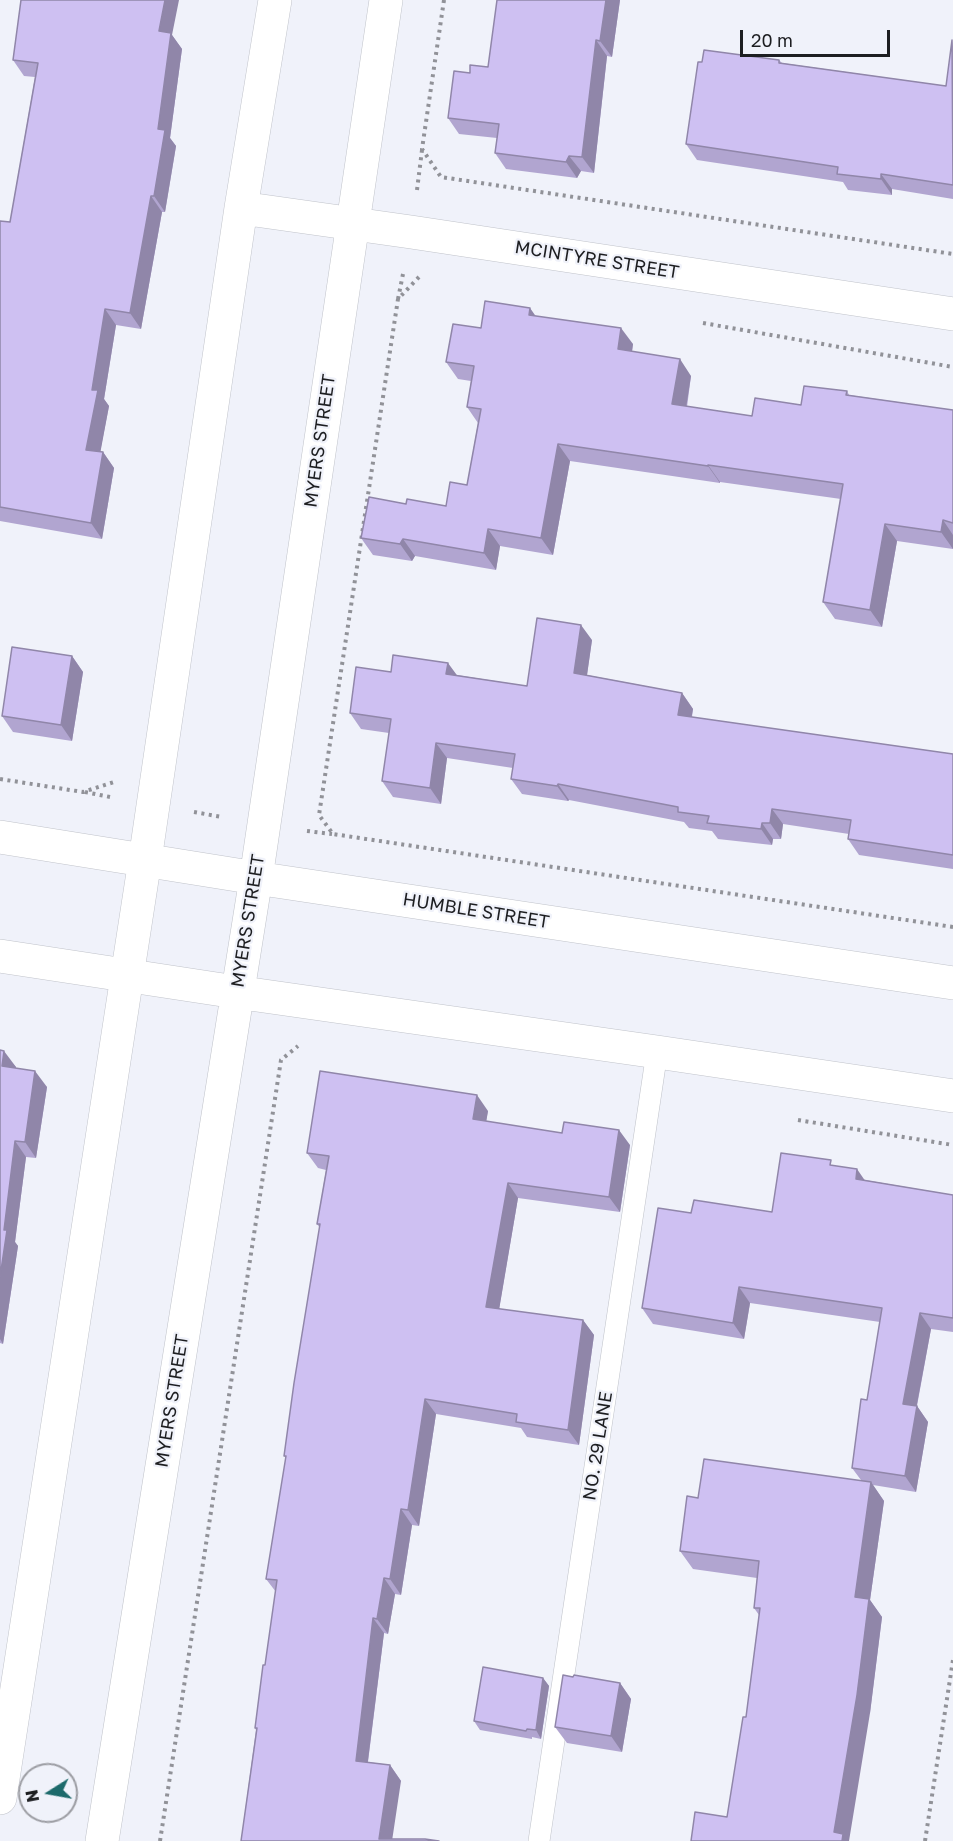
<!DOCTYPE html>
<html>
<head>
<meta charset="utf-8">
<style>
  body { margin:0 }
  #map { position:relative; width:953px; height:1841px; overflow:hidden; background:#f0f2fa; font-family:"Golos Text",sans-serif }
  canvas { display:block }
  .north { position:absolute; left:18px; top:1763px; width:60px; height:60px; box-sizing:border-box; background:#f0f2fa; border:2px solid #9c9da3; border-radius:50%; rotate:259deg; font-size:16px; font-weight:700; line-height:24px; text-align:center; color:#1d1e21 }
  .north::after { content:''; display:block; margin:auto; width:21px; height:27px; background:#1d6a6b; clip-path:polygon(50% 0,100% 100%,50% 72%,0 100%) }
  .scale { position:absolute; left:740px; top:30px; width:150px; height:27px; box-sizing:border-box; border:3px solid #1d1e21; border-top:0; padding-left:8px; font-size:18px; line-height:21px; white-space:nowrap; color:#1d1e21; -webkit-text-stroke:4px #f0f2fa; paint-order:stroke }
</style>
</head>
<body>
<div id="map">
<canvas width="953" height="1841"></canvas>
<div class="north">N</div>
<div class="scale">20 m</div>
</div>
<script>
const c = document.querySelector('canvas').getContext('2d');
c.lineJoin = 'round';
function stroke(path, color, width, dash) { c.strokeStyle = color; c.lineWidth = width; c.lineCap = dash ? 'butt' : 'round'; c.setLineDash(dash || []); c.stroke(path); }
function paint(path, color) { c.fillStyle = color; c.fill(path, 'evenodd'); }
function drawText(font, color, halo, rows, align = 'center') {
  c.font = font + ' "Golos Text",sans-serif'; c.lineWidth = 4.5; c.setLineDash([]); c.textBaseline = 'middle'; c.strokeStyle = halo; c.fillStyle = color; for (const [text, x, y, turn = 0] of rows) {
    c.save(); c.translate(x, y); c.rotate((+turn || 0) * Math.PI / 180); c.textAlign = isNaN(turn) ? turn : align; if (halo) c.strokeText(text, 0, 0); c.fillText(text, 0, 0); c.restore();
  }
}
const service = new Path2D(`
  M539 1841 657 1052`);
const minor = new Path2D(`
  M241 208 411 232 953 314
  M0 837 256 878 953 983
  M0 956 236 992 657 1052 953 1096
  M0 1798 145 860 241 208 275 0
  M102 1841 256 878 386 0`);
stroke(service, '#c0c3ca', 22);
stroke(minor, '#c0c3ca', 34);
stroke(new Path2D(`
  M444 0 422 149 441 177 953 254
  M417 190 422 150
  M419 277 398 299 319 815 333 834 953 927
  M398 299 403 274
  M703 323 953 367
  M0 779 83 792 114 782
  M85 792 110 797
  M194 812 222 817
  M307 831 332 834
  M798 1120 953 1145
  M160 1841 281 1060 298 1046
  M925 1841 953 1660`), '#919298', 4, [3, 4.5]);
stroke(service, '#fff', 21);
stroke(minor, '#fff', 33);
paint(new Path2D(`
  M620 0 612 57 607 56 594 173 581 171 577 178 506 169 495 153 497 138 459 134 448 118 470 73 488 67Z
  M172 35 182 49 170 138 176 146 165 212H162L141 329 116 325 104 399 109 406 100 452H103L114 468 102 539 0 521V221L10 222 35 77 24 76 13 60Z
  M953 40V199L892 189V195L848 190 843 182 697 160 686 144 702 62 779 60 782 63 946 86Z
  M536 316 633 344 632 351 691 376 687 407 752 416 801 405 847 391 849 395 953 410V549L897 541 882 627 835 619 823 602 841 499 720 482V483L570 461 553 555 500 546 496 570 415 556 412 561 373 555 361 538 406 504 446 506 467 485 478 423 467 407 471 381 458 379 446 362 481 328Z
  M592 640 587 675 682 693 693 709 692 717 953 754V869L859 855 848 839 849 834 783 824 781 839H773L772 845 718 839 712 831 689 828 684 822 569 800 568 801 522 794 511 779 513 768 447 758 441 804 393 797 382 781 389 733 361 729 350 713 391 672 457 675 527 686Z
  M72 656 83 672 72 741 13 732 2 716Z
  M0 1050 16 1067 15 1068 47 1087 36 1158 26 1157 15 1242 18 1246 3 1344 0 1343Z
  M488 1111 486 1121 630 1145 620 1212 518 1198 499 1309 583 1320 594 1335 579 1445 527 1437 521 1428 436 1414 419 1526 412 1525 401 1595 395 1594 388 1634 384 1633 368 1762 390 1765 401 1781 241 1841 256 1730 255 1728 265 1665 276 1592 266 1579 286 1458 284 1456 320 1228 317 1224 326 1170 318 1168 307 1153Z
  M835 1166 865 1180 953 1195V1332L931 1329 917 1406 928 1422 916 1492 873 1485 884 1501 870 1600 882 1617 870 1713 727 1817 746 1717 759 1615 754 1608 757 1578 693 1569 680 1551 698 1498 861 1480 852 1468 867 1400 880 1322 750 1303 744 1339 653 1324 642 1308Z
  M543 1678 549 1686 541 1739 532 1737V1739L480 1730 474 1721Z
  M620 1683 631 1699 622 1752 567 1743 555 1727Z`), '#b1a5d0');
paint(new Path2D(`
  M165 0H179L172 35 182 49 170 138 176 146 165 212 154 196 158 129 159 31Z
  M606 0H620L612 57 600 41Z
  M596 40 607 56 594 173 582 157Z
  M569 156 581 171 577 178 566 162Z
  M881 174 892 189V195L881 179Z
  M151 196 162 212 141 329 130 313Z
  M530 308 542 325 529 315Z
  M105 309 116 325 104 399 109 406 98 465 86 450 92 390Z
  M621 328 633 344 630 366 618 349Z
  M680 359 691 376 684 421 672 404Z
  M558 444 570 461 553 555 541 538Z
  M103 452 114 468 102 539 91 523Z
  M708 465 720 482V483L708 466Z
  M943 520 953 535V549L941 532Z
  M885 524 897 541 882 627 870 610Z
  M488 529 500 546 496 570 484 553Z
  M403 539 415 556 412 561 400 544Z
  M581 625 592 640 585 689 574 673Z
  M72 656 83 672 72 741 61 725Z
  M448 663 459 678 446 674Z
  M682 693 693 709 689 731 678 715Z
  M436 743 447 758 441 804 430 788Z
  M558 784 569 800 568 801 557 786Z
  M772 809 783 824 781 839 770 823Z
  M762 823 773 839 772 845 761 829Z
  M4 1051 16 1067 13 1082 2 1066Z
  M35 1071 47 1087 36 1158 25 1142Z
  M477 1095 488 1111 484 1135 473 1119Z
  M619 1130 630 1145 620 1212 609 1197Z
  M15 1141 26 1157 15 1242 18 1246 3 1344 0 1339V1277L4 1230Z
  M857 1169 868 1185 856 1179Z
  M508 1183 518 1198 497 1322 486 1307Z
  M739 1287 750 1303 744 1339 733 1323Z
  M920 1313 931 1329 914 1420 903 1404Z
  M583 1320 594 1335 579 1445 568 1430Z
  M425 1399 436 1414 419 1526 408 1510Z
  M917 1406 928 1422 916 1492 905 1476Z
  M871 1482 884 1501 870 1600 882 1617 870 1713 849 1841H841L834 1832 855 1597Z
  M401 1509 412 1525 401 1595 390 1579Z
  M384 1578 395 1594 388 1634 377 1619Z
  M373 1618 384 1633 366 1776 356 1761Z
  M543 1678 549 1686 541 1739 536 1730Z
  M620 1683 631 1699 622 1752 611 1736Z
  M390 1765 401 1781 392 1841 379 1839Z`), '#9086a9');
const building = new Path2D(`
  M21 0H165L159 31 171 33 158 129 165 130 154 196H151L130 313 105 309 92 390H98L86 450 103 452 91 523 0 507V221L10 222 38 63 13 60Z
  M497 0H606L600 41 596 40 582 157 569 156 566 162 495 153 499 124 448 118 454 71 470 73V65L488 67Z
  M952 40 953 185 881 174V179L837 174 838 167 686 144 698 62H702L704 50 779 60V63L946 86Z
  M485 301 530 308 529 315 621 328 618 349 680 359 672 404 752 416 755 398 801 405 804 386 847 391 846 395 953 410V523L943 520 941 532 885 524 870 610 823 602 843 484 708 465V466L558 444 541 538 488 529 484 553 403 539 400 544 361 538 369 497 406 504 407 499 446 506 450 482 467 485 481 409 467 407 474 366 446 362 453 324 481 328Z
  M537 618 581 625 574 673 682 693 678 715 953 754V855L848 839 851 820 772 809 770 823H762L761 829 707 823 709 816 678 812V807L558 784 557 786 511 779 515 754 436 743 430 788 382 781 391 719 350 713 356 667 391 672 393 655 448 663 446 674 527 686Z
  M12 647 72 656 61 725 2 716Z
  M0 1050 4 1051 2 1066 35 1071 25 1142 15 1141 4 1230H7L0 1277Z
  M320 1071 477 1095 473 1119 562 1133 564 1122 619 1130 609 1197 508 1183 486 1307 583 1320 568 1430 516 1422 517 1414 425 1399 408 1510 401 1509 390 1579 384 1578 377 1619 373 1618 356 1761 390 1765 379 1839H425L439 1841H241L257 1728H255L263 1665H265L277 1580 266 1579 286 1456H284L294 1383 320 1224H317L329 1156 307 1153Z
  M781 1153 831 1160 830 1165 857 1169 856 1179 953 1195V1318L920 1313 903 1404 917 1406 905 1476 852 1468 861 1399 867 1400 882 1308 739 1287 733 1323 642 1308 658 1208 691 1213 694 1200 772 1212Z
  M704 1459 871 1482 855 1597 869 1599 857 1695 834 1832 843 1834 842 1841H691L695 1812 727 1817 743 1717H746L760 1608H754L759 1561 680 1551 687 1496 698 1498Z
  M483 1667 543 1678 536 1730 527 1729 526 1731 474 1721Z
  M563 1675 573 1677 574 1675 620 1683 611 1736 555 1727Z`);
paint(building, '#cec0f2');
stroke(building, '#9086a9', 1.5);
drawText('18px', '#1d1e21', '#f0f2fa', [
  ["MCINTYRE STREET",597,260,9],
  ["MYERS STREET",320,441,-82],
  ["HUMBLE STREET",476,911,9],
  ["MYERS STREET",248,921,-81],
  ["MYERS STREET",172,1401,-81],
  ["NO. 29 LANE",598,1446,-81]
]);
</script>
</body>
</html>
